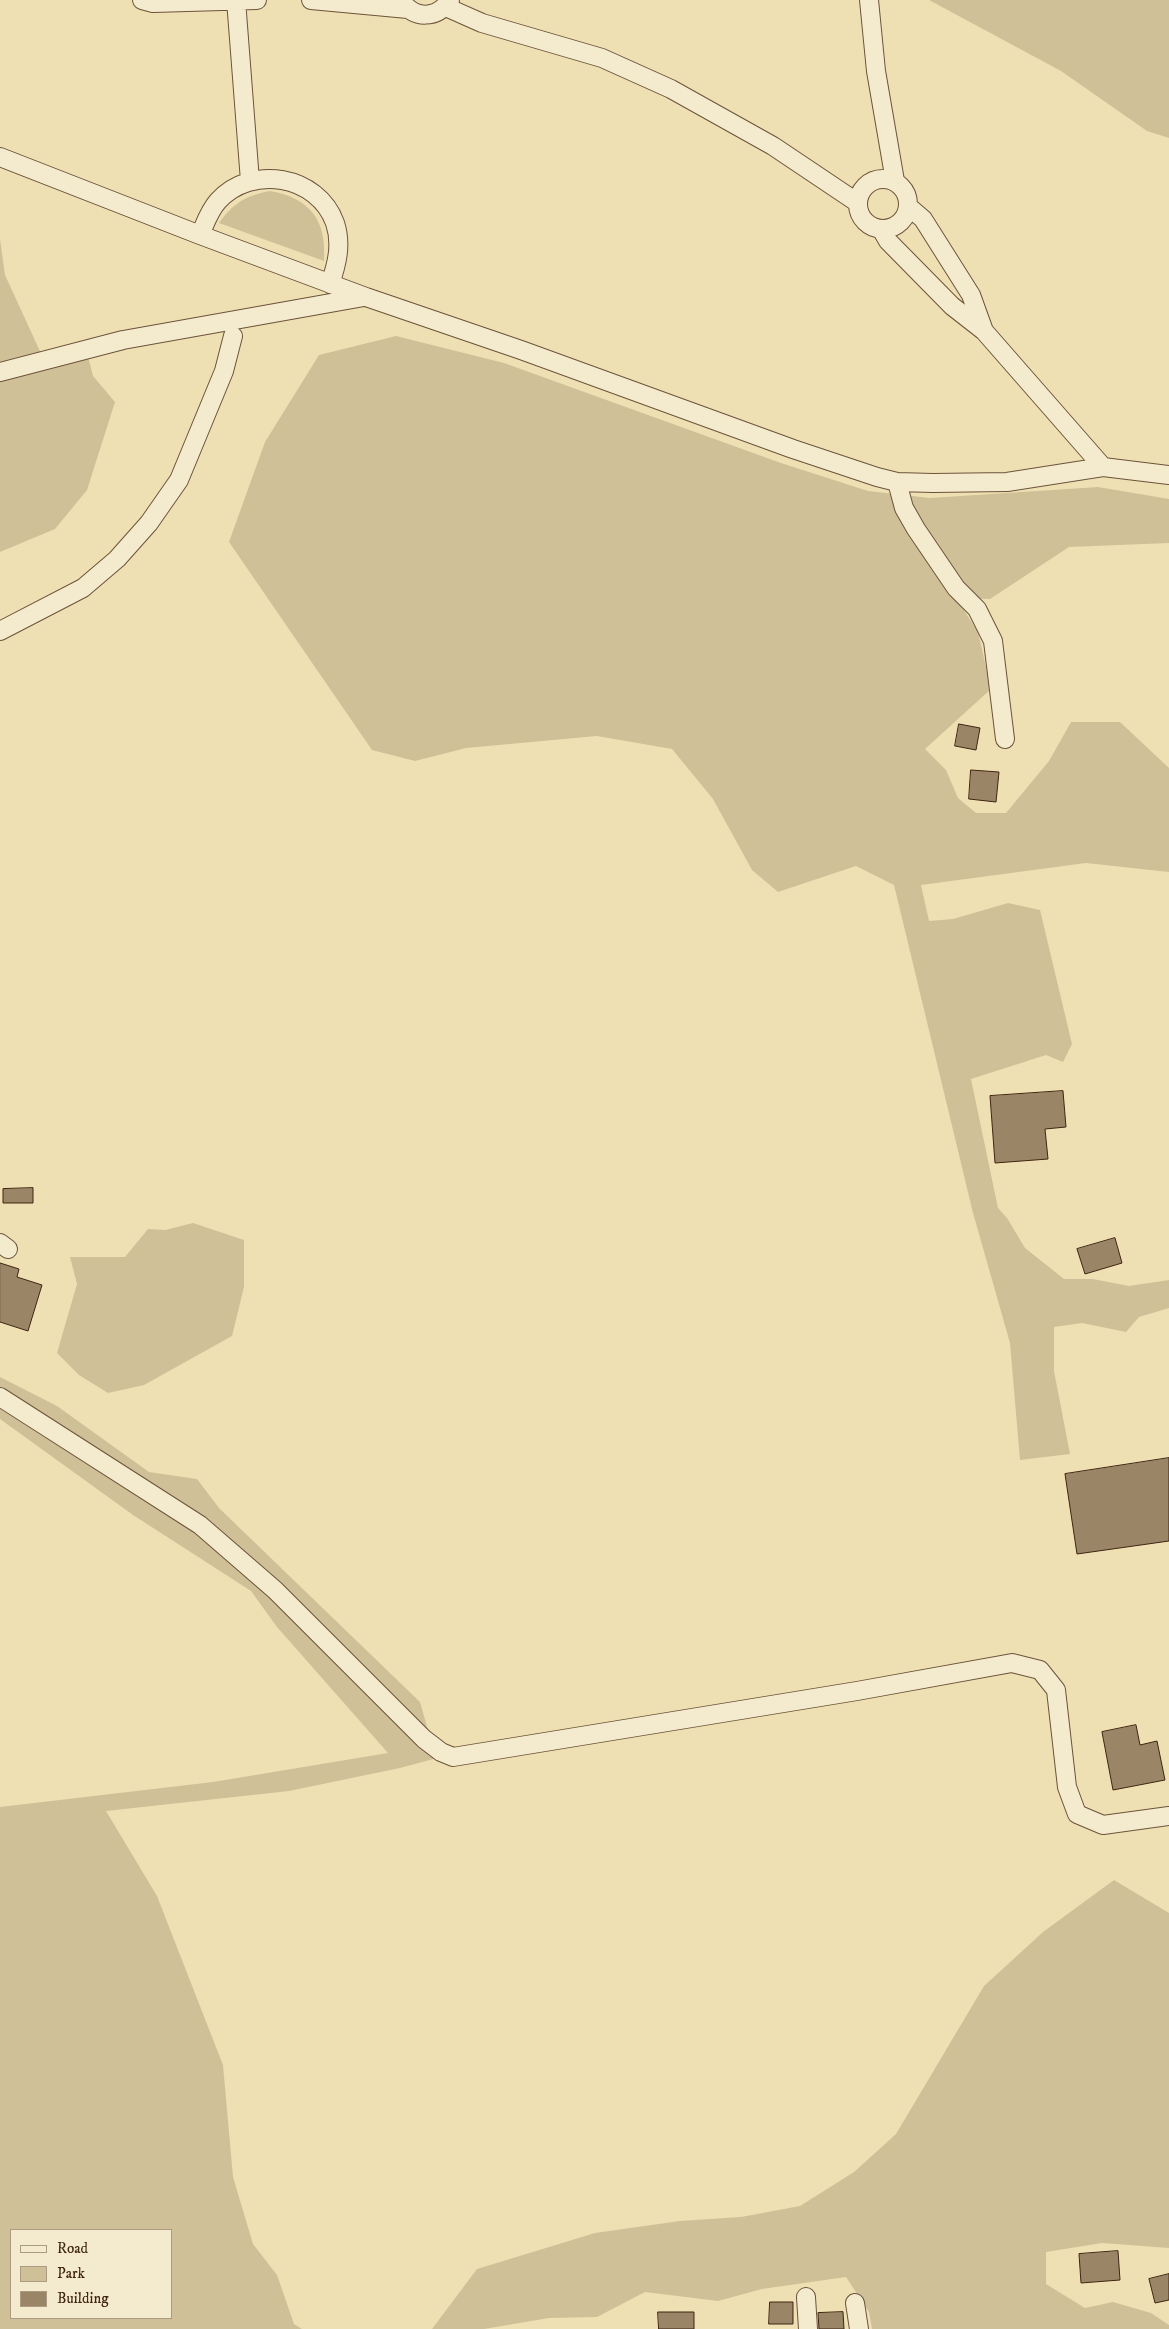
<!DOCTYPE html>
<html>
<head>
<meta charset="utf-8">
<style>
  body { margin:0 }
  #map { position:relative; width:1169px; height:2329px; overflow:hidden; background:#eee0b3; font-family:"IM FELL DW Pica",serif }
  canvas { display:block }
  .legend { position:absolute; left:10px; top:2229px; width:162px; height:90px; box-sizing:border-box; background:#f4ebce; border:1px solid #ac9b83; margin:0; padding:6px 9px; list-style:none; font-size:15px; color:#402412 }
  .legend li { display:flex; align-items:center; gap:10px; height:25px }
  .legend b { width:25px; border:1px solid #ac9b83 }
</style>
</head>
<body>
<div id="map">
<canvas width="1169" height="2329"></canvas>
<ul class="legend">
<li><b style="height:6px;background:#f4ebce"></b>Road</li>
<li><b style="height:14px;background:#d0c098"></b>Park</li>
<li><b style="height:14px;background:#9a8666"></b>Building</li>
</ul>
</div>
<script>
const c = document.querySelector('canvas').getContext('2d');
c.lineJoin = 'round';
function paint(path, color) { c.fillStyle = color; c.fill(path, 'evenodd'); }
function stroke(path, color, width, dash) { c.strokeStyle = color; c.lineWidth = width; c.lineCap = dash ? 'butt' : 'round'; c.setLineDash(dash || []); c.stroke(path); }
paint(new Path2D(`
  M929 0H1169V138L1147 131 1061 71Z
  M270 191C310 198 327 220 324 261L219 223C233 203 247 195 270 191Z
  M0 239 5 275 44 360 86 349 93 376 115 402 87 490 55 529 0 552Z
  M396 336 504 363 781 463 868 491 930 498 1098 487 1169 499V543L1069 547 990 599 956 598 978 632 991 689 925 749 946 770 958 798 976 813H1006L1049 761 1071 722H1120L1169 768V872L1086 863 921 885 929 921 953 919 1008 903 1040 910 1072 1044 1063 1062 1046 1055 971 1079 998 1208 1007 1218 1025 1248 1064 1279H1093L1129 1286 1169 1280V1308L1139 1317 1126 1332 1082 1323 1054 1327V1371L1070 1454 1020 1460 1010 1343 973 1213 894 885 856 866 778 892 752 870 713 799 672 749 597 736 466 748 415 761 372 750 229 542 265 442 319 355Z
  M193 1223 244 1240V1287L232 1336 144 1385 108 1393 79 1375 57 1353 77 1284 70 1257H125L148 1229 165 1230Z
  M0 1377 57 1406 149 1472 197 1479 219 1508 420 1702 430 1737 452 1754 400 1768 289 1791 106 1811 157 1896 223 2065 233 2177 253 2244 277 2275 294 2324 302 2329H0V1807L213 1782 388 1753 277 1627 251 1591 133 1515 0 1419ZM11 2230H171V2318H11Z
  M1114 1880 1169 1913V2248L1102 2243 1046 2252V2284L1085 2308 1113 2302 1151 2313 1169 2325V2329H872L869 2312 846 2277 762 2289 718 2301 645 2292 597 2317 549 2318 484 2329H432L477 2269 595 2233 680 2221 741 2217 800 2206 854 2172 896 2134 984 1986 1043 1932Z`), '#d0c098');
const building = new Path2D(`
  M959 724 980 728 976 750 955 746Z
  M971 770 999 772 996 802 969 799Z
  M1063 1091 1066 1127 1045 1129 1048 1159 995 1163 990 1096Z
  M33 1188V1203H3V1189Z
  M1115 1238 1122 1263 1085 1274 1077 1249Z
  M0 1263 19 1269 17 1277 42 1285 28 1331 0 1322Z
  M1169 1458V1541L1077 1554 1065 1474Z
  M1136 1725 1140 1745 1157 1741 1165 1780 1113 1790 1102 1732Z
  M1118 2251 1120 2280 1081 2283 1079 2254Z
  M1169 2274V2300L1155 2303 1149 2279Z
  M770 2302H793V2324H769Z
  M658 2312H694V2329H659Z
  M843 2312 844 2329H819L818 2313Z`);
paint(building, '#9a8666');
stroke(building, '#402412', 1);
const minor = new Path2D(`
  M142 0 153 3 257 0
  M236 0 250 181
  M311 0 408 9
  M401 0C414 20 437 19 450 0
  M869 0 876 71 895 181
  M446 7 482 23 602 58 671 89 773 146 858 203
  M0 157 200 235 366 297 521 350 793 449 877 477 897 482 933 483 1007 482 1103 467 1169 475
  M858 204a25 25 0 1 1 50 0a25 25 0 1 1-50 0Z
  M909 207 923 219 971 295 984 331
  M881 229 888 241 952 306 984 331 1103 467
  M200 235C205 224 209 211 218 201 251 164 318 175 335 223 342 244 337 264 330 284
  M0 372 123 340 364 297
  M897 482 904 508 916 529 956 588 977 609 993 641 1005 739
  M0 631 83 588 117 559 149 523 179 480 224 371 233 336
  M0 1243 8 1249
  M0 1397 200 1525 275 1590 424 1739 441 1752 453 1757 857 1691 1012 1663 1040 1670 1056 1690 1067 1787 1077 1814 1103 1825 1169 1816
  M806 2297 808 2329
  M855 2303 859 2329`);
stroke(minor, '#6c533a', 20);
stroke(minor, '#f4ebce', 18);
</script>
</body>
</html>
